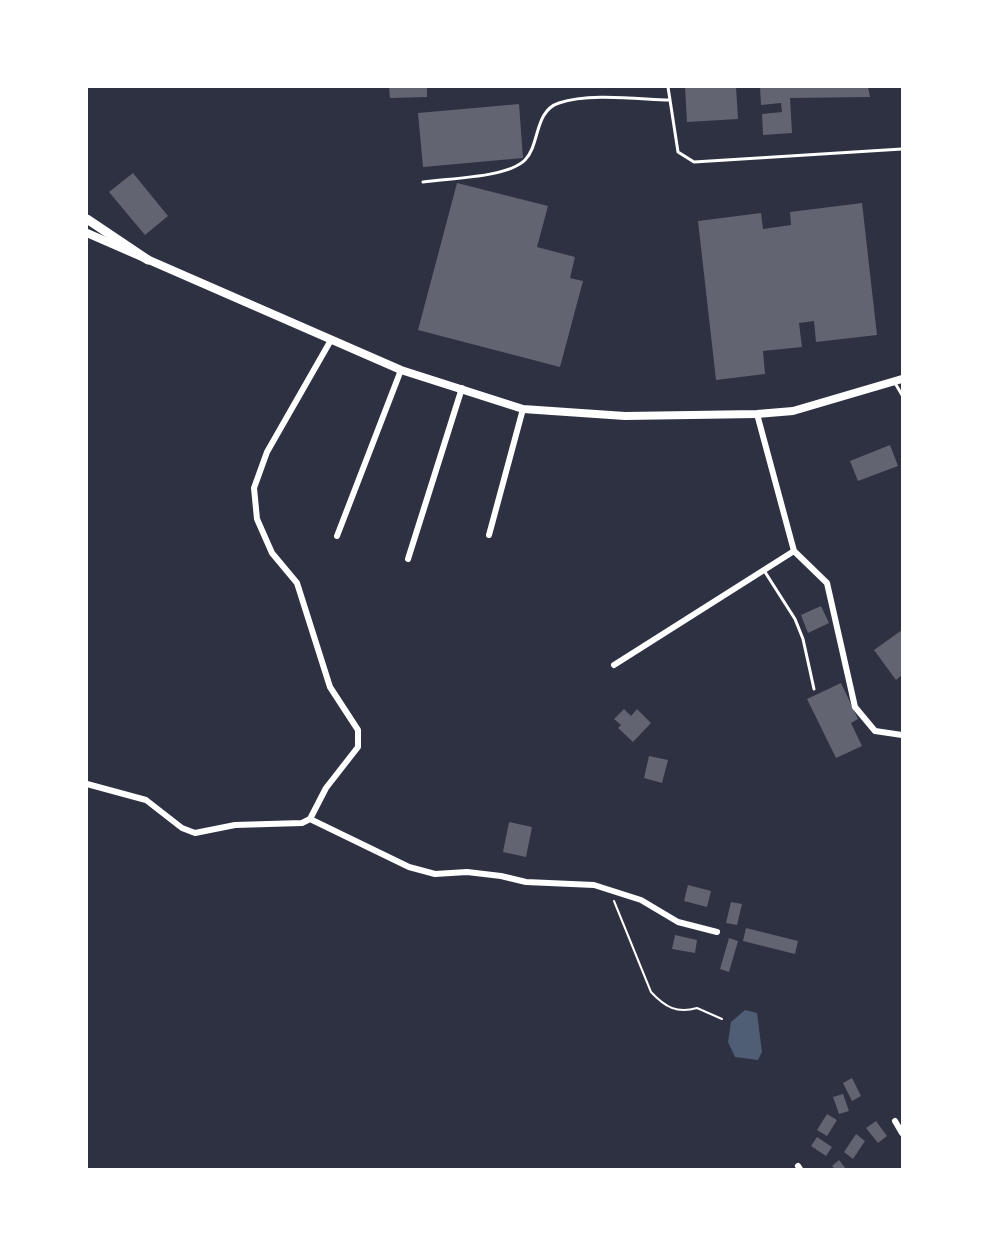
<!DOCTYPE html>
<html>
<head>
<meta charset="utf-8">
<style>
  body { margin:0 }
  #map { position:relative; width:989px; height:1256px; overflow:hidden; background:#2d3142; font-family:"Open Sans",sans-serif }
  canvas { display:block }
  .frame { position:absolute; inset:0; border:88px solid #fff; pointer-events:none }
</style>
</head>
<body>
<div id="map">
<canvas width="989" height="1256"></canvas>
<div class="frame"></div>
</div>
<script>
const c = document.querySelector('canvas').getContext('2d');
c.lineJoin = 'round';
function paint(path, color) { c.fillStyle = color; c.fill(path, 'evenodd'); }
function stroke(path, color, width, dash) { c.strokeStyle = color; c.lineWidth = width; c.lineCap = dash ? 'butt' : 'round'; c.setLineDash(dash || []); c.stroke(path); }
paint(new Path2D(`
  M745 1010 757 1013 762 1052 758 1060 735 1057 728 1042 731 1022Z`), '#4f5d75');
paint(new Path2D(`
  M389 87H427V97L390 98Z
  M685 87H736L738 119 687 122Z
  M760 87H868L870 97 790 98 792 133 763 135 762 114 782 112 781 103 761 105Z
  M519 104 523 158 423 167 418 113Z
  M133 173 168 216 145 235 109 192Z
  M457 183 548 206 537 247 575 257 570 278 583 281 560 367 418 330Z
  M862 203 877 335 816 342 814 321 799 323 802 347 763 351 765 374 716 380 698 221 761 213 763 229 791 225 790 212Z
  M890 445 898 466 858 481 850 461Z
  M821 606 829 623 808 633 801 615Z
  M902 630V675L896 680 874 650Z
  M841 683 858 719 851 723 862 746 836 758 807 699Z
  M624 709 631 716 637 709 651 723 633 742 618 728 621 725 614 719Z
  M649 756 668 760 662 783 644 778Z
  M509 822 532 827 526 857 503 852Z
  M688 885 711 891 707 907 684 901Z
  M731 902 742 904 737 925 726 923Z
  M746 928 798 941 795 954 743 941Z
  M675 935 697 940 695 953 672 949Z
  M729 938 738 941 729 972 720 969Z
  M852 1078 861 1096 852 1101 843 1083Z
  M843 1094 849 1111 839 1114 833 1097Z
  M827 1114 837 1120 827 1136 817 1130Z
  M876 1121 887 1136 878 1143 866 1128Z
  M856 1134 865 1141 853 1159 844 1152Z
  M817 1137 832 1147 826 1156 811 1146Z
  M839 1160 846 1169H835L832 1166Z`), '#626471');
stroke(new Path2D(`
  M614 901 651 992C665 1007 677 1014 697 1008L722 1019`), '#fff', 2);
stroke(new Path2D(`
  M668 87 678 152 694 162 902 149
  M423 182C448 178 507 178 525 160 540 145 534 111 559 103 589 93 637 99 669 100
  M895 383 902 395
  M765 572 795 619 803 639 814 689`), '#fff', 3);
stroke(new Path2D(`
  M757 414 794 551 827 583 855 707 875 731 902 735
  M489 535 523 409
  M337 536 401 370
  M408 559 462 388
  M614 665 794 551
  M87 784 146 800 182 828 195 833 235 825 302 823 310 819 326 788 358 747V730L330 687 297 583 272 553 257 519 254 488 267 452 331 340
  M310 819 409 867 435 874 467 872 501 876 526 882 594 885 641 900 678 922 717 932
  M895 1121 902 1133
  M798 1166 800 1169`), '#fff', 6);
stroke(new Path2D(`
  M87 233 401 370 523 409 625 416 757 414 793 411 902 379`), '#fff', 8);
stroke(new Path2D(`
  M87 219 148 260`), '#fff', 9);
</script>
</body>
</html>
